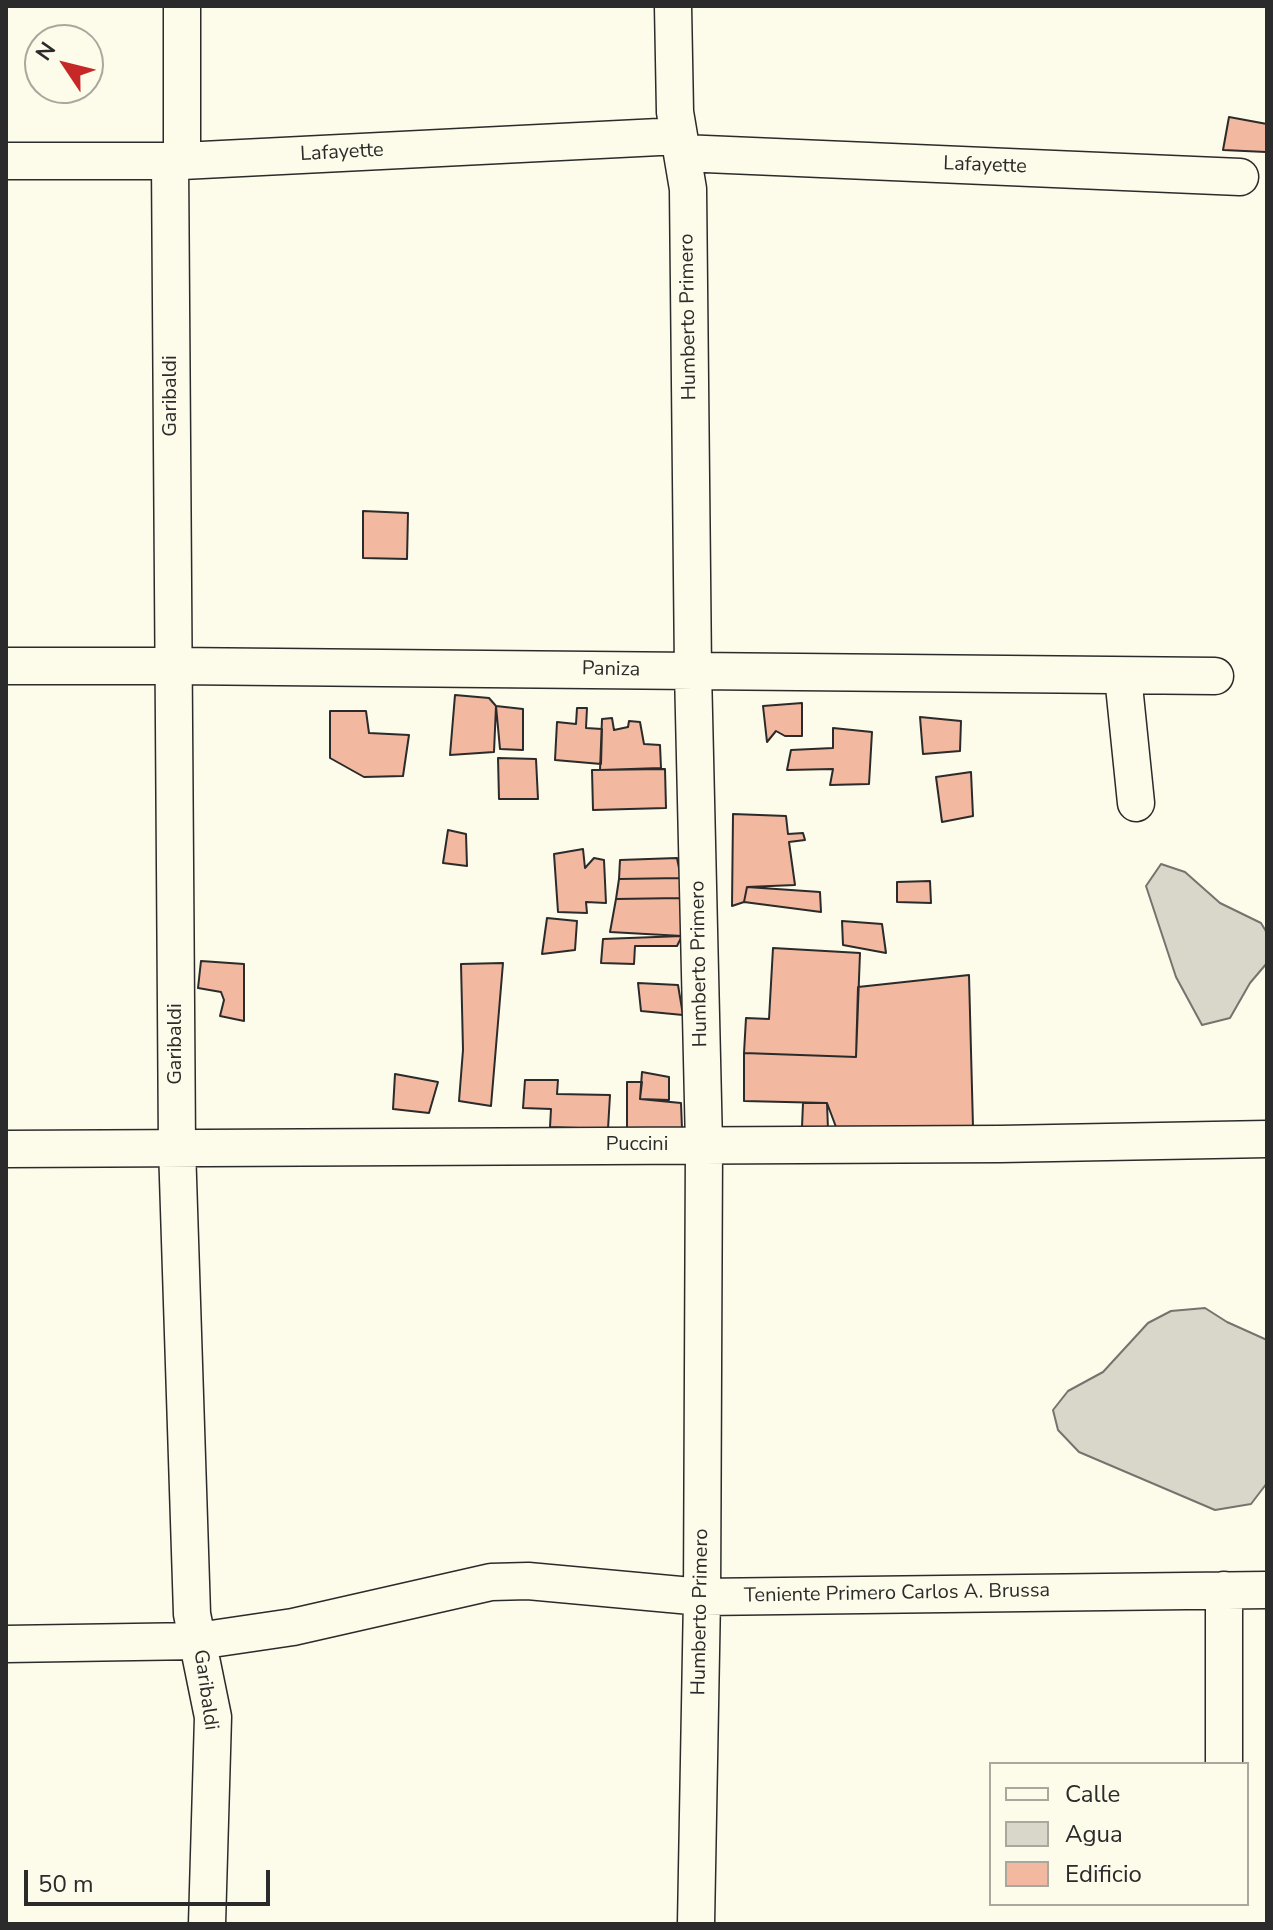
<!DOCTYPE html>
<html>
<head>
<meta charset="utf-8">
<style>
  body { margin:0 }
  #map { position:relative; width:1273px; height:1930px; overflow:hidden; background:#fdfbea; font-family:"Nunito Sans",sans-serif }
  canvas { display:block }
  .frame { position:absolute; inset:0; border:8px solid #2b2b2b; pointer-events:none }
  .legend { position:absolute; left:989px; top:1762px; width:260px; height:144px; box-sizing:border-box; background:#fdfbea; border:2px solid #a9a89e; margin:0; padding:10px 14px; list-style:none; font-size:24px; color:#2b2b2b }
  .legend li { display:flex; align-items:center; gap:16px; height:40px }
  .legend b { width:40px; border:2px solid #a9a89e }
  .north { position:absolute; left:24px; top:24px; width:80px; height:80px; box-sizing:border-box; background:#fdfbea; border:2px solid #a9a89e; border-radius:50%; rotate:305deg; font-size:22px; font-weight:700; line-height:32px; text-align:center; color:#2b2b2b }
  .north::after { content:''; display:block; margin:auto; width:28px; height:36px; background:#c62828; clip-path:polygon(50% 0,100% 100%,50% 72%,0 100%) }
  .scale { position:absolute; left:24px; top:1870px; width:246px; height:36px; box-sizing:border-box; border:4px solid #2b2b2b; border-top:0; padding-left:10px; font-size:24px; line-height:28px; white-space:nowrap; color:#2b2b2b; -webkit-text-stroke:6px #fdfbea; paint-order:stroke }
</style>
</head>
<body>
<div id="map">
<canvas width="1273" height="1930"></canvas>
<div class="frame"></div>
<ul class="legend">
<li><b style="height:10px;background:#fdfbea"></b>Calle</li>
<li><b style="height:22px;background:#d8d7c9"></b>Agua</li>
<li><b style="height:22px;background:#f2b8a0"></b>Edificio</li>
</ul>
<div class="north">N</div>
<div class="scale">50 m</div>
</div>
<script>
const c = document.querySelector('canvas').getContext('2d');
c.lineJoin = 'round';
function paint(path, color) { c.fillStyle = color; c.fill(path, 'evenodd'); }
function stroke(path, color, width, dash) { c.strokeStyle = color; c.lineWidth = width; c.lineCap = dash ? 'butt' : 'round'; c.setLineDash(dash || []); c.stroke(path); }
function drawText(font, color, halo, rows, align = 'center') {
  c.font = font + ' "Nunito Sans",sans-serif'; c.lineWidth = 6; c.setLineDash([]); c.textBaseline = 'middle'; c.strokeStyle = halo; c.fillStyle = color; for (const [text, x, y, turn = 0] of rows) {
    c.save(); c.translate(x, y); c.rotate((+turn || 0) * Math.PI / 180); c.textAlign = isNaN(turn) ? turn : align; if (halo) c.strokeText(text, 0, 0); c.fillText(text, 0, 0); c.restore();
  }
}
const water = new Path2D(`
  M1161 864 1185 872 1220 903 1261 923 1267 933V963L1250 983 1230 1018 1202 1025 1176 977 1146 886Z
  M1205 1308 1227 1322 1267 1340V1483L1251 1504 1215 1510 1079 1452 1058 1430 1053 1410 1068 1391 1103 1372 1148 1323 1171 1311Z`);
paint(water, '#d8d7c9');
stroke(water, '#74746e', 2);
const building = new Path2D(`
  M1229 117 1267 124 1266 152 1223 150Z
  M363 511 408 513 407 559 363 558Z
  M455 695 489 698 496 706 494 752 450 755Z
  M802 703V736H785L776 731 767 742 763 706Z
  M496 706 523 709V750L500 749Z
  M577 708H587L586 728 602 729 601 764 555 760 557 722 576 724Z
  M330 711H366L369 733 409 735 403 776 364 777 330 758Z
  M920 717 961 721 960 751 923 754Z
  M612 718 614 730 628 727 629 721 640 722 644 744 660 745 661 768 600 770 602 719Z
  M833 728 872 732 869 784 830 785 833 769 787 770 791 750 833 748Z
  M498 758 536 759 538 799H499Z
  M665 769 666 808 593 810 592 770Z
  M971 772 973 816 942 822 936 777Z
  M733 814 786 816 788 834 803 833 805 840 789 842 795 885 747 887 744 902 732 906Z
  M448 830 466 834 467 866 443 863Z
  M583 849 585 868 594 858 604 860 606 903 586 902 587 913 558 912 554 854Z
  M677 858 681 878 619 879 620 860Z
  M681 878V898L616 899 619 879Z
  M930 881 931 903 897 902V882Z
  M747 887 820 892 821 912 744 902Z
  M681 898 682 936 610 932 616 899Z
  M547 918 577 921 575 950 542 954Z
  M842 921 882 924 886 953 843 945Z
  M682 936 677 946H635L634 964 601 963 603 939Z
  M773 948 860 953 856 1057 744 1053 746 1018 769 1019Z
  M201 961 244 964V1021L220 1016 224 1000 221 992 198 988Z
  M503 963 491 1106 459 1101 463 1050 461 964Z
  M969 975 973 1127H836L827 1103 744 1101V1053L856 1057 858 987Z
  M638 983 678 985 683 1015 641 1011Z
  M642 1072 669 1077V1100L640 1099Z
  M395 1074 438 1082 429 1113 393 1109Z
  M525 1080H558L557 1094 610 1095 608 1129 550 1127 551 1109 523 1108Z
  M627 1082H642L640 1099 681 1103 682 1129 627 1128Z
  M803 1103H827L828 1129 802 1127Z`);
paint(building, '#f2b8a0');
stroke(building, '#2b2b2b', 2);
const minor = new Path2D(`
  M182 6V161
  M673 6 675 112 688 189 693 671 704 1145 702 1597 696 1924
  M682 153 1240 177
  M6 161H182L679 136
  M170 161 177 1147 192 1614 213 1717 207 1924
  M6 666H174L1215 676
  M1123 676 1136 803
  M6 1149 1000 1144 1267 1139
  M6 1644 198 1641 293 1627 491 1582 528 1581 702 1597 1267 1590
  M1224 1764V1590`);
stroke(minor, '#2b2b2b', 39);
stroke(minor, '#fdfbea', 36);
drawText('20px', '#2b2b2b', '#fdfbea', [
  ["Lafayette",342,153,-3],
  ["Lafayette",985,166,2],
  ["Humberto Primero",689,317,-91],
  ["Garibaldi",171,396,-90],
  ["Paniza",611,670,1],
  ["Humberto Primero",700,964,-91],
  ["Garibaldi",176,1044,-90],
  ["Puccini",637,1145],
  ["Teniente Primero Carlos A. Brussa",897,1594,-1],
  ["Humberto Primero",701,1612,-89],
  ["Garibaldi",205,1690,82]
]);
</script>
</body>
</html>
